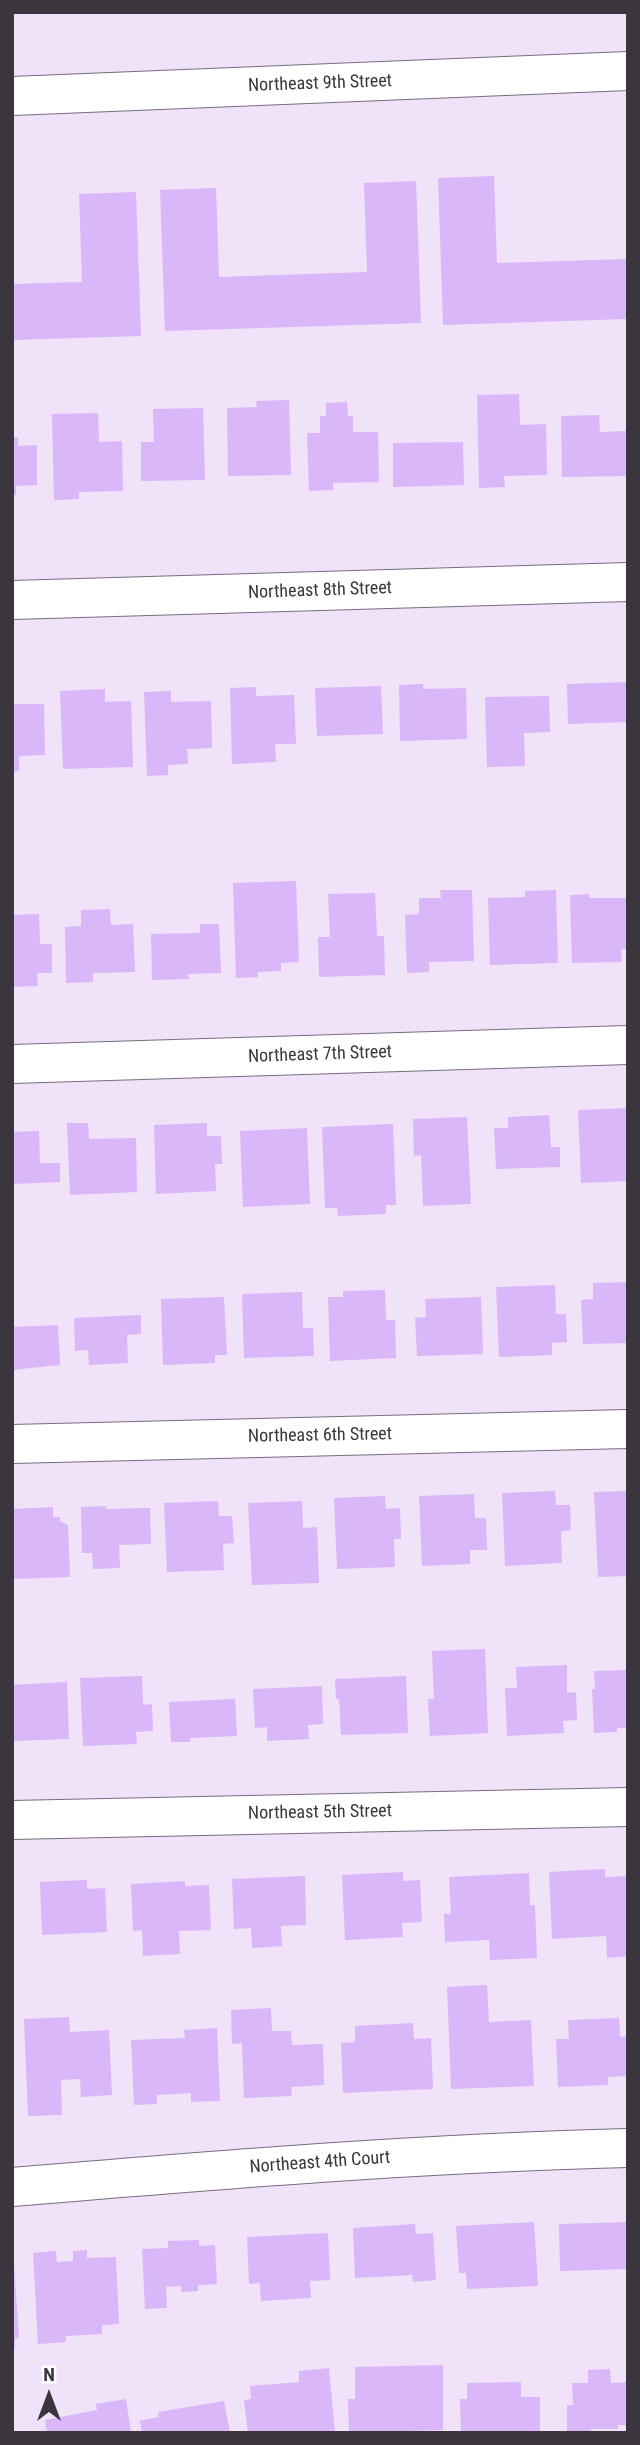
<!DOCTYPE html>
<html>
<head>
<meta charset="utf-8">
<style>
  body { margin:0 }
  #map { position:relative; width:640px; height:2445px; overflow:hidden; background:#f0e2f8; font-family:"Roboto Condensed",sans-serif }
  canvas { display:block }
  .frame { position:absolute; inset:0; border:14px solid #3b353e; pointer-events:none }
  .north { position:absolute; left:14px; top:2361px; width:70px; height:70px; -webkit-text-stroke:5px #fff; paint-order:stroke; rotate:0deg; font-size:19px; font-weight:700; line-height:28px; text-align:center; color:#3b353e }
  .north::after { content:''; display:block; margin:auto; width:24px; height:32px; background:#3b353e; clip-path:polygon(50% 0,100% 100%,50% 72%,0 100%) }
</style>
</head>
<body>
<div id="map">
<canvas width="640" height="2445"></canvas>
<div class="frame"></div>
<div class="north">N</div>
</div>
<script>
const c = document.querySelector('canvas').getContext('2d');
c.lineJoin = 'round';
function paint(path, color) { c.fillStyle = color; c.fill(path, 'evenodd'); }
function stroke(path, color, width, dash) { c.strokeStyle = color; c.lineWidth = width; c.lineCap = dash ? 'butt' : 'round'; c.setLineDash(dash || []); c.stroke(path); }
function drawText(font, color, halo, rows, align = 'center') {
  c.font = font + ' "Roboto Condensed",sans-serif'; c.lineWidth = 7; c.setLineDash([]); c.textBaseline = 'middle'; c.strokeStyle = halo; c.fillStyle = color; for (const [text, x, y, turn = 0] of rows) {
    c.save(); c.translate(x, y); c.rotate((+turn || 0) * Math.PI / 180); c.textAlign = isNaN(turn) ? turn : align; if (halo) c.strokeText(text, 0, 0); c.fillText(text, 0, 0); c.restore();
  }
}
paint(new Path2D(`
  M494 176 497 263 628 259V319L443 325 438 178Z
  M416 181 421 323 165 331 160 190 216 188 219 277 367 272 364 183Z
  M136 192 141 336 12 340V284L82 282 79 194Z
  M519 394 520 425 546 424 547 475 504 476 505 487 479 488 477 395Z
  M289 400 291 475 228 476 227 408 257 407 256 401Z
  M347 402 348 416H353V432H378L379 482 333 483V490L309 491 307 433H320V416H326V403Z
  M203 408 205 480 141 481V442H154L153 409Z
  M98 413 99 442 122 441 123 491 79 492V499L54 500 52 414Z
  M599 415 600 432 628 431V476L562 477 561 416Z
  M12 437H18V446L37 445V485L16 486V495H12Z
  M463 442 464 485 393 487V443Z
  M628 682V722L568 724 567 684Z
  M423 684V689L466 688 467 739 400 741 399 685Z
  M381 686 383 734 317 736 315 688Z
  M256 687V696L294 695 296 744H275L276 762 232 764 230 688Z
  M105 689V702L131 701 133 767 63 769 60 691Z
  M171 691V702L211 701 212 748 187 749 188 764 168 765V775L147 776 144 692Z
  M549 696 550 732 524 733 525 766 487 767 485 697Z
  M12 704H44L45 755 19 756V771L12 772Z
  M296 881 299 962 281 963V971L258 972V977L236 978 233 883Z
  M440 890H472L474 961 429 962V972L407 973 405 915 419 914V898H441Z
  M556 890 558 963 490 965 488 898 525 897V891Z
  M375 893 377 936H384L385 975 319 977 318 937H330L328 894Z
  M589 894V898H628V949H621L622 962 572 963 570 895Z
  M110 909 111 925 133 924 135 972 93 973V982L66 983 65 927 81 926V910Z
  M39 914 40 944H52V973H37L38 986 12 987V915Z
  M200 924H219L221 973 188 974 189 979 152 980 151 934 200 933Z
  M628 1108V1181L581 1183 578 1110Z
  M549 1115 551 1147H560V1167L496 1169 494 1128H508V1117Z
  M467 1117 471 1204 423 1206 421 1155 414 1156 413 1119Z
  M67 1123H88L89 1139 136 1138 137 1192 70 1195Z
  M207 1123V1136H221L222 1164H215L216 1191 156 1194 154 1125Z
  M393 1124 396 1205H386V1214L338 1216 337 1208H325L322 1127Z
  M307 1128 310 1204 243 1207 240 1131Z
  M39 1131 40 1163H60V1182L12 1184V1132Z
  M628 1282V1343L583 1344 581 1300 593 1299V1283Z
  M555 1285 556 1314H566L567 1342 552 1343V1355L499 1357 496 1287Z
  M385 1290 386 1320H395L396 1358 330 1361 328 1297H343V1291Z
  M302 1292 303 1328H313L314 1356 244 1358 242 1294Z
  M224 1297 227 1355H215V1363L163 1365 161 1299Z
  M481 1297 483 1354 417 1356 415 1318 426 1317 425 1299Z
  M141 1315V1334L127 1335 128 1363 89 1365 88 1350 75 1351 74 1318Z
  M58 1325 60 1365 12 1370V1327Z
  M555 1491 556 1505H570L571 1530 561 1531 562 1563 505 1566 502 1493Z
  M628 1491V1576L598 1577 594 1492Z
  M474 1494 475 1518H486L487 1550H470V1564L422 1566 419 1496Z
  M385 1496 386 1509 400 1508 401 1539H394L395 1567 337 1569 334 1498Z
  M218 1501 219 1516H232L234 1543 223 1544 224 1570 167 1572 164 1503Z
  M302 1501 303 1528 317 1527 319 1583 252 1585 248 1503Z
  M106 1506V1509L150 1508 151 1544 119 1545 120 1568 93 1569 92 1553H82L81 1507Z
  M53 1507V1517H60V1521L68 1525 70 1577 12 1579V1509Z
  M485 1649 488 1733 430 1736 428 1699H434L432 1651Z
  M567 1665V1693L576 1692 577 1720 563 1721 564 1733 507 1736 505 1688H517L516 1667Z
  M628 1670V1728H617V1732L594 1733 592 1689H595L594 1671Z
  M142 1676 143 1705 152 1704 153 1731 136 1732 137 1744 83 1746 80 1678Z
  M406 1676 408 1733 341 1735 339 1699H336L335 1679Z
  M67 1682 69 1739 12 1741V1685Z
  M322 1686 323 1724 308 1725 309 1739 267 1741V1727L255 1728 253 1689Z
  M235 1699 237 1736 190 1738V1742H171L169 1702Z
  M605 1869V1877L628 1876V1956L607 1958 606 1936 552 1939 549 1872Z
  M403 1872V1881L420 1880 422 1922 402 1923 403 1937 345 1940 342 1875Z
  M529 1873 530 1905H535L537 1958 490 1960 489 1940 445 1942 444 1914H451L449 1877Z
  M305 1876 306 1925 281 1926 282 1946 252 1948 251 1928 234 1929 232 1879Z
  M87 1880V1889L105 1888 107 1932 42 1935 40 1882Z
  M185 1881V1886L209 1885 211 1930 179 1931 180 1954 143 1956 142 1930 133 1931 131 1884Z
  M487 1985 489 2022 531 2020 534 2086 451 2089 447 1987Z
  M271 2008 272 2031H291L292 2045 323 2044 324 2085 291 2087 292 2096 244 2098 242 2043 232 2044 231 2010Z
  M69 2017 70 2032 109 2030 112 2095 81 2097 80 2079 61 2080 62 2115 28 2116 24 2019Z
  M619 2018 620 2037 628 2036V2076L608 2077V2085L558 2087 556 2039H569L568 2020Z
  M413 2023 414 2039 431 2038 433 2089 343 2093 341 2043 355 2042V2026Z
  M217 2028 220 2101 191 2102V2093L157 2095V2104L134 2105 131 2040 185 2038 184 2030Z
  M534 2222 538 2286 467 2289 466 2273H459L456 2226Z
  M628 2222V2269L560 2271 559 2224Z
  M415 2224 416 2234 433 2233 436 2280 413 2282 412 2275 355 2278 353 2228Z
  M328 2233 330 2280 310 2281 311 2298 261 2301 260 2283 249 2284 247 2237Z
  M199 2240V2246L215 2245 217 2284 198 2285V2291L181 2292V2286L166 2287 167 2308 145 2309 142 2249 168 2248V2241Z
  M87 2250V2258L116 2257 119 2324 102 2325V2334L66 2336V2342L38 2344 33 2253 56 2251 57 2262 73 2261V2251Z
  M12 2265H14L19 2338H15V2348H12Z
  M443 2365V2430L349 2433 348 2399H355V2367Z
  M329 2368 335 2433H248L244 2400 251 2399 250 2386 299 2382V2371Z
  M610 2369 611 2383 628 2382V2425H618V2429H591V2433H567V2405H573L572 2383H588V2370Z
  M521 2382V2397H540V2433H461L460 2399H467V2383Z
  M126 2399 131 2433H47L45 2420 97 2410 96 2404Z
  M224 2401 230 2433H142L140 2421 159 2417 158 2412Z`), '#dab7f8');
const minor = new Path2D(`
  M12 96 628 71
  M12 600 628 582
  M12 1064 628 1045
  M12 1444 628 1429
  M12 1820 628 1807
  M12 2187C217 2170 422 2153 628 2148`);
stroke(minor, '#796c80', 40);
stroke(minor, '#fff', 38);
drawText('18px', '#3b353e', '#fff', [
  ["Northeast 9th Street",320,84,-2],
  ["Northeast 8th Street",320,591,-2],
  ["Northeast 7th Street",320,1055,-2],
  ["Northeast 6th Street",320,1436,-1],
  ["Northeast 5th Street",320,1813,-1],
  ["Northeast 4th Court",320,2163,-4]
]);
</script>
</body>
</html>
